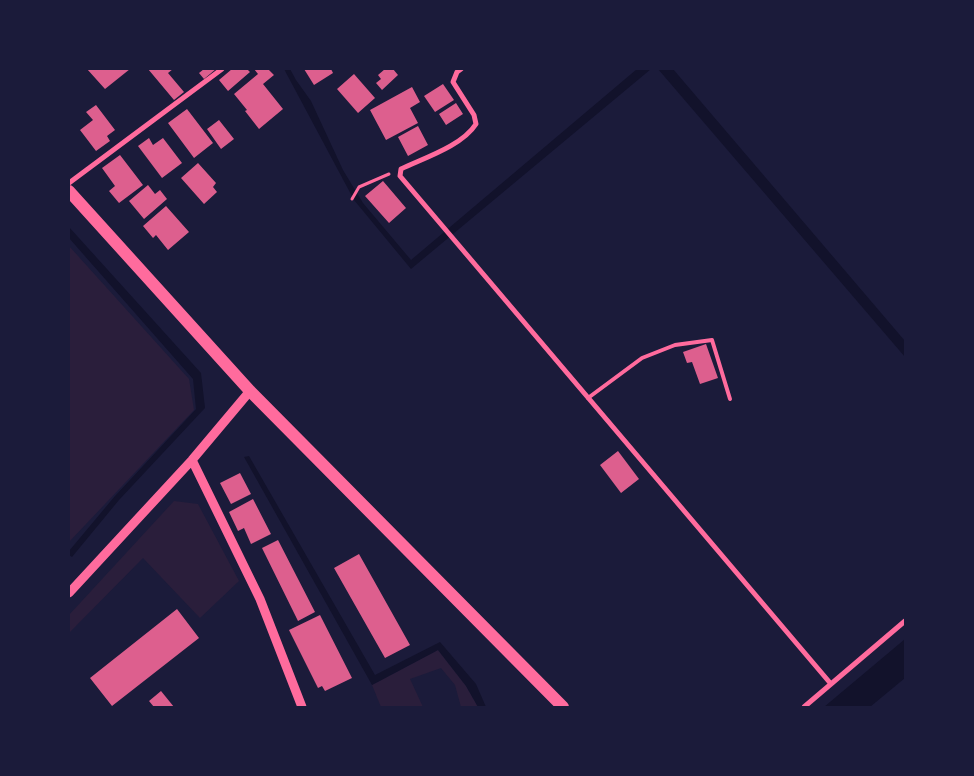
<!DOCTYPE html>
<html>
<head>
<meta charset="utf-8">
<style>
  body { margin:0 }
  #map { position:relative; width:974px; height:776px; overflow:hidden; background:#1b1b3a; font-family:"Exo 2",sans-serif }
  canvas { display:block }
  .frame { position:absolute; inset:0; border:70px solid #1b1b3a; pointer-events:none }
</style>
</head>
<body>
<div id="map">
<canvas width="974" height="776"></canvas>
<div class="frame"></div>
</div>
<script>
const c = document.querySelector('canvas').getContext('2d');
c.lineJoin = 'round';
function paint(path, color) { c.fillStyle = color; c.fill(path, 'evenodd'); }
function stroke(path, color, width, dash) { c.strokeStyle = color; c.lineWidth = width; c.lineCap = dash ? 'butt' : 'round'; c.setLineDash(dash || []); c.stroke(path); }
paint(new Path2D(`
  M69 246 189 379 194 410 69 542Z
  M174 501 198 504 239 581 200 618 143 558 69 633V615Z
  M438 650 466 686 478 707H461L455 685 441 668 410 679 423 707H381L372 685Z`), '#2a1e3b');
paint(new Path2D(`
  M284 69H290L296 80 311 101 343 170 363 203 411 260 637 69H651L411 269 354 200Z
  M658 69H673L905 341V357Z
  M69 227 201 373 205 408 119 500 72 557 69 555V551L115 496 196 409 193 379 69 238Z
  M249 456 375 675 440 642 476 684 486 707H478L466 686 438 650 372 685 244 457Z
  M905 639V678L870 707H824Z`), '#12122b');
paint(new Path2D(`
  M87 69H130L105 89Z
  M148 69H173L168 73 184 92 174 100Z
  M204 69H216L204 79 199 73Z
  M232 69H247L250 72 228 91 219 80Z
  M254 69H268L274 75 263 84 283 109 259 129 245 111 247 110 234 94 258 74Z
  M304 69H331L333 73 314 85Z
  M385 69H393L398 75 382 90 376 83 381 79 378 75Z
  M354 74 375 98 358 113 337 89Z
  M443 84 454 100 435 112 424 96Z
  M412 87 420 102 410 108 418 123 386 140 370 110Z
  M456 103 463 114 446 125 439 114Z
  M96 105 115 130 107 136 110 141 96 151 80 130 93 120 86 112Z
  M187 109 213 143 194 158 168 123Z
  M219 120 234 139 221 149 207 129Z
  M418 126 428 145 408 156 398 137Z
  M149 138 153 145 163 138 182 163 162 178 138 146Z
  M120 155 143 185 119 203 109 191 115 186 102 168Z
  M198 163 216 183 213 187 217 192 204 204 181 178Z
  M383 181 406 208 389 223 365 196Z
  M148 185 155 194 160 190 167 199 144 219 129 201Z
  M166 206 189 232 168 250 156 235 153 238 143 226Z
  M706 344 718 378 700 384 692 362 687 363 683 352Z
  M618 451 639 479 621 493 600 465Z
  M240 473 251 494 231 504 220 483Z
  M253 499 271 534 251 544 244 528 238 531 229 512Z
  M278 540 315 612 298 621 262 548Z
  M359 554 410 645 385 658 334 568Z
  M177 609 199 638 112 706 90 678Z
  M320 615 352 678 325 691 322 686 318 688 289 630Z
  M161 691 174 707H154L149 701Z`), '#dd5f8e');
stroke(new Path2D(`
  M352 199 359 187 389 174`), '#ff6b9d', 3);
stroke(new Path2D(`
  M588 398 642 358 675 345 712 340 730 399`), '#ff6b9d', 4);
stroke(new Path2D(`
  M461 69 457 72 453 82 474 115 476 124C462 146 424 158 401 169L400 176 831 684
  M69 183 222 69
  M804 707 905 621`), '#ff6b9d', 5);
stroke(new Path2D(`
  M192 460 260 599 302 707
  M69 593 192 460 250 391`), '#ff6b9d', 9);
stroke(new Path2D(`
  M69 191 250 391 563 707`), '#ff6b9d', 12);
</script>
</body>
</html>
